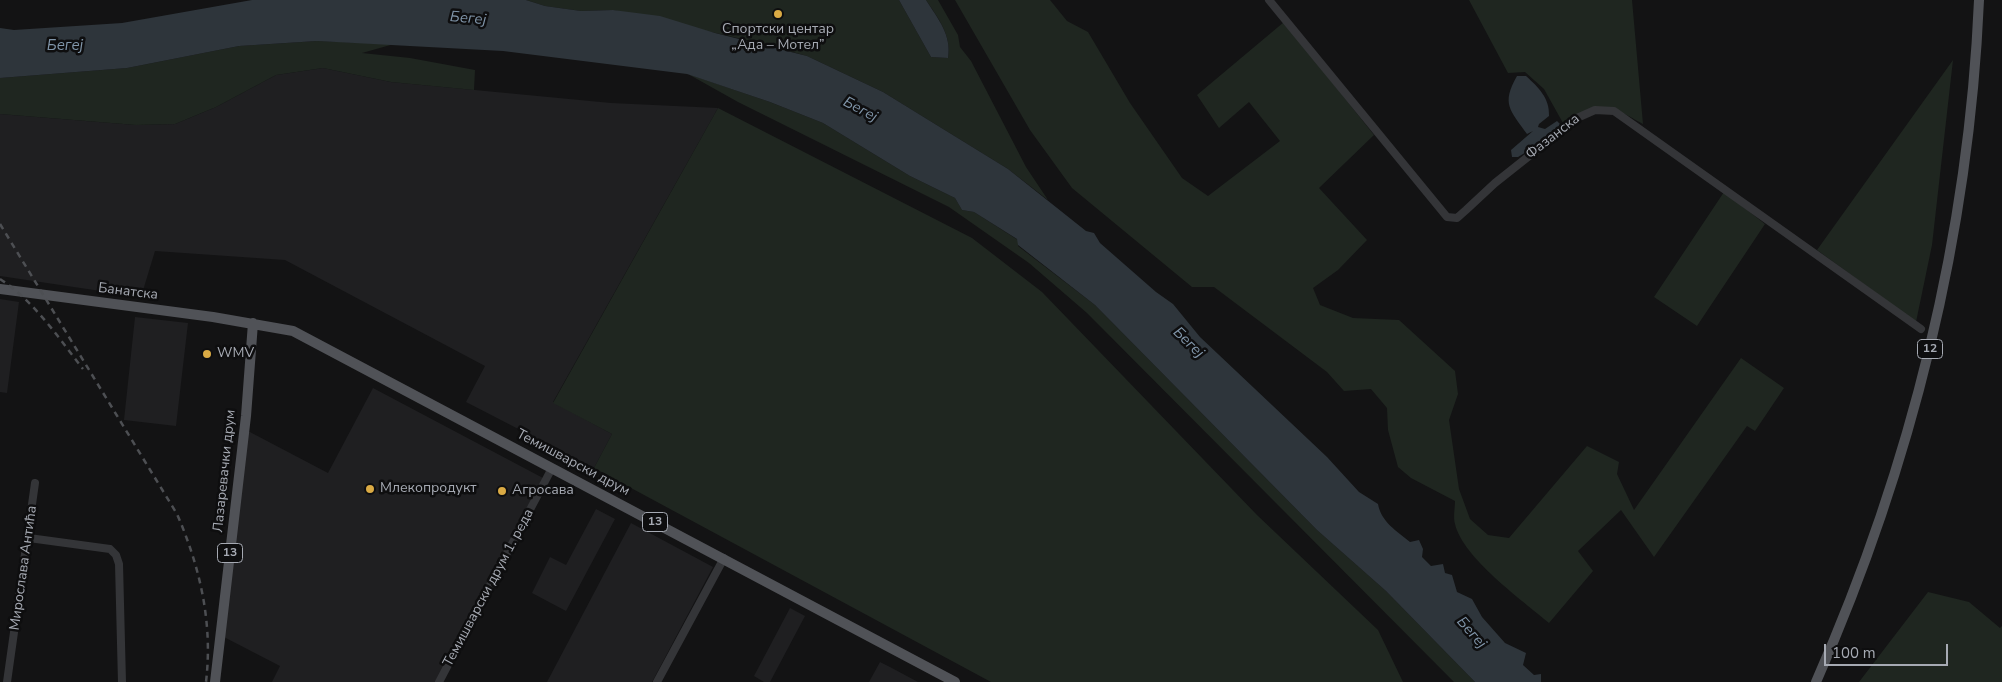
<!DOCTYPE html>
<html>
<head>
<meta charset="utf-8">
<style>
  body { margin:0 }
  #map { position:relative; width:2002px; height:682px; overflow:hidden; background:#131314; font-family:"Nunito Sans",sans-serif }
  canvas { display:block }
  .scale { position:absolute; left:1824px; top:644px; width:124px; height:22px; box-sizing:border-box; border:2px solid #a6aab3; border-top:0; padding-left:6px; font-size:15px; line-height:18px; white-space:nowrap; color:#a6aab3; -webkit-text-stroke:4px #0e0e0f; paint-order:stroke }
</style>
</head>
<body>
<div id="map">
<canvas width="2002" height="682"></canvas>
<div class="scale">100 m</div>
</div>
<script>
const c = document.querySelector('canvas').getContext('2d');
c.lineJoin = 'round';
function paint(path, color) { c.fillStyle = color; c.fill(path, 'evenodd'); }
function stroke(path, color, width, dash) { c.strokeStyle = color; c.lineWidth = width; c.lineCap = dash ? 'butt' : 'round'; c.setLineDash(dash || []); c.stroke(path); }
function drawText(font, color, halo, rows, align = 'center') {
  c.font = font + ' "Nunito Sans",sans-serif'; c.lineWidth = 5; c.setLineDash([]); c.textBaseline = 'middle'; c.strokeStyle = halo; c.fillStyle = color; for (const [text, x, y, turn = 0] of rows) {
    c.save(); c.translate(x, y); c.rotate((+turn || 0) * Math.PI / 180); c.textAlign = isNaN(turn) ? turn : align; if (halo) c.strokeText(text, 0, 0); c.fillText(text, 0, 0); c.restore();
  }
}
paint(new Path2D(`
  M323 68 391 82 611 103 718 108 553 402 612 434 594 468 466 402 485 366 285 260 155 251 141 297 0 276V114L136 125 175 124 216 107 276 75Z
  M0 299 19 302 7 393 0 392Z
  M135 317 188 323 176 426 124 420Z
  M373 388 543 478 436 682H272L280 666 222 636 248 431 328 473Z
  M596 509 615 519 566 611 532 593 550 557 566 565Z
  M631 523 713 567 652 682H547Z
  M790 608 805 616 770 682H764L754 676Z
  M880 662 890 667 918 682H869Z`), '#1f1f21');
paint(new Path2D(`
  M526 0H899L931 57 948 58C952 35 938 18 926 0H938L958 35 960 47 971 61 1026 167 1048 200 1008 169 883 92 807 56 760 43 613 10 581 11 545 6Z
  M955 0H1050L1067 21 1088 32 1130 103 1182 178 1208 196 1280 141 1249 102 1219 128 1197 95 1284 22 1374 135 1319 188 1367 240 1338 270 1313 288 1320 305 1353 318 1399 320 1455 371 1458 394 1449 420 1459 489 1470 519 1488 535 1509 538 1587 446 1619 462 1617 474 1634 510 1741 358 1784 388 1755 431 1747 426 1654 557 1621 510 1578 551 1593 571 1549 623C1522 600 1463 558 1455 524 1453 517 1455 508 1455 501L1411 478 1398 467 1388 430 1387 408 1371 389 1344 391 1327 372 1214 287H1192L1072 188 1030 130Z
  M1469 0H1632L1643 124C1604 102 1604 103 1563 123L1544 89 1525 72 1508 73Z
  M317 41 394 44 362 53 410 58 475 70 474 90 391 82 323 68 276 75 216 107 175 124 136 125 0 114V78L127 68 239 46Z
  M1953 60 1932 245 1916 322 1817 250Z
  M688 74 770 102 823 123 910 176 955 198 962 210 974 212 1018 240V246L1095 305 1317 530 1386 591 1475 682H1454L1087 313 1029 263 949 207 738 102Z
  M718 108 972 238 1042 292 1257 515 1378 630 1403 682H991L594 468 612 434 553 403Z
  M1724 192 1765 224 1697 326 1654 297Z
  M1928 592 1969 602 2000 628 2002 626V682H1859Z`), '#1f2620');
paint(new Path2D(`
  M252 0H526L545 6 581 11 613 10 660 16 715 33 807 56 883 92 1008 169 1086 231 1094 233 1100 243 1156 292 1173 304 1200 337 1327 457 1359 492 1378 504C1381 522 1397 531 1410 542L1419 540 1423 549 1422 557 1431 566 1443 564 1445 573 1452 575 1457 592 1472 599 1482 617 1505 643 1526 653 1523 665 1534 675 1541 674V682H1475L1386 591 1317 530 1095 305 1018 245 1017 239 974 212 962 210 955 198 910 176 823 123 770 102 687 74 503 51 317 41 239 46 127 68 0 78V28L14 30 122 23Z
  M899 0H926C938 19 952 35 948 58L931 57Z
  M1517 76H1526C1538 87 1550 98 1549 116L1539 124 1538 127 1545 129 1557 121 1560 124 1554 135 1518 157H1512L1511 150 1533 131 1527 134C1510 110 1501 104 1517 76Z`), '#2e353b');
stroke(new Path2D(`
  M1269 0 1447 217 1457 218 1466 210 1495 183 1577 118 1595 110 1614 111 1921 329
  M29 538 110 549 116 555 119 564 122 682
  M7 682 35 483
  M439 682 552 468
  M657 682 724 558`), '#343538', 8);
stroke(new Path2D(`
  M0 289 213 317 293 331 955 682
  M215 682 246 416 253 323
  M1816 682C1911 467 1969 235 1979 0`), '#505257', 10);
stroke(new Path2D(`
  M0 224 177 514C200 567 213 623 206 682
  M0 279C34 301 58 337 83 369`), '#4d4f53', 2.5, [6, 5]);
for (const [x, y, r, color] of [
  [778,14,5,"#daaa44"],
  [207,354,5,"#daaa44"],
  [370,489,5,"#daaa44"],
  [502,491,5,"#daaa44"]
]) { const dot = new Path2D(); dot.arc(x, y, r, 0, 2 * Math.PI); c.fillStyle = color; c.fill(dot); stroke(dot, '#0e0e0f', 2); }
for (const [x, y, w] of [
  [1930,349,25],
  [655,522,25],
  [230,553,25]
]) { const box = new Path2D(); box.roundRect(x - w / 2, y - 9.5, w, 19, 4); c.fillStyle = '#0e0e0f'; c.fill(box); stroke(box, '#a6aab3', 1); }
drawText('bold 12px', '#a6aab3', null, [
  ["12",1930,349],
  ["13",655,522],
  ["13",230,553]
]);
drawText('14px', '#a6aab3', '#0e0e0f', [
  ["Спортски центар",778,30,"center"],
  ["„Ада – Мотел”",778,46,"center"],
  ["WMV",217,354],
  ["Млекопродукт",380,489],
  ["Агросава",512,491]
], 'left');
drawText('14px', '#a6aab3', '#0e0e0f', [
  ["Фазанска",1553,137,-38],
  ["Банатска",128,292,7],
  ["Темишварски друм",573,463,28],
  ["Лазаревачки друм",225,471,-84],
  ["Мирослава Антића",24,568,-82],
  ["Темишварски друм 1. реда",489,588,-62]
]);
drawText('italic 15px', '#8196aa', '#0e0e0f', [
  ["Бегеј",468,19,5],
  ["Бегеј",65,46],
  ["Бегеј",860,110,28],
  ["Бегеј",1188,343,44],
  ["Бегеј",1471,633,49]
]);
</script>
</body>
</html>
